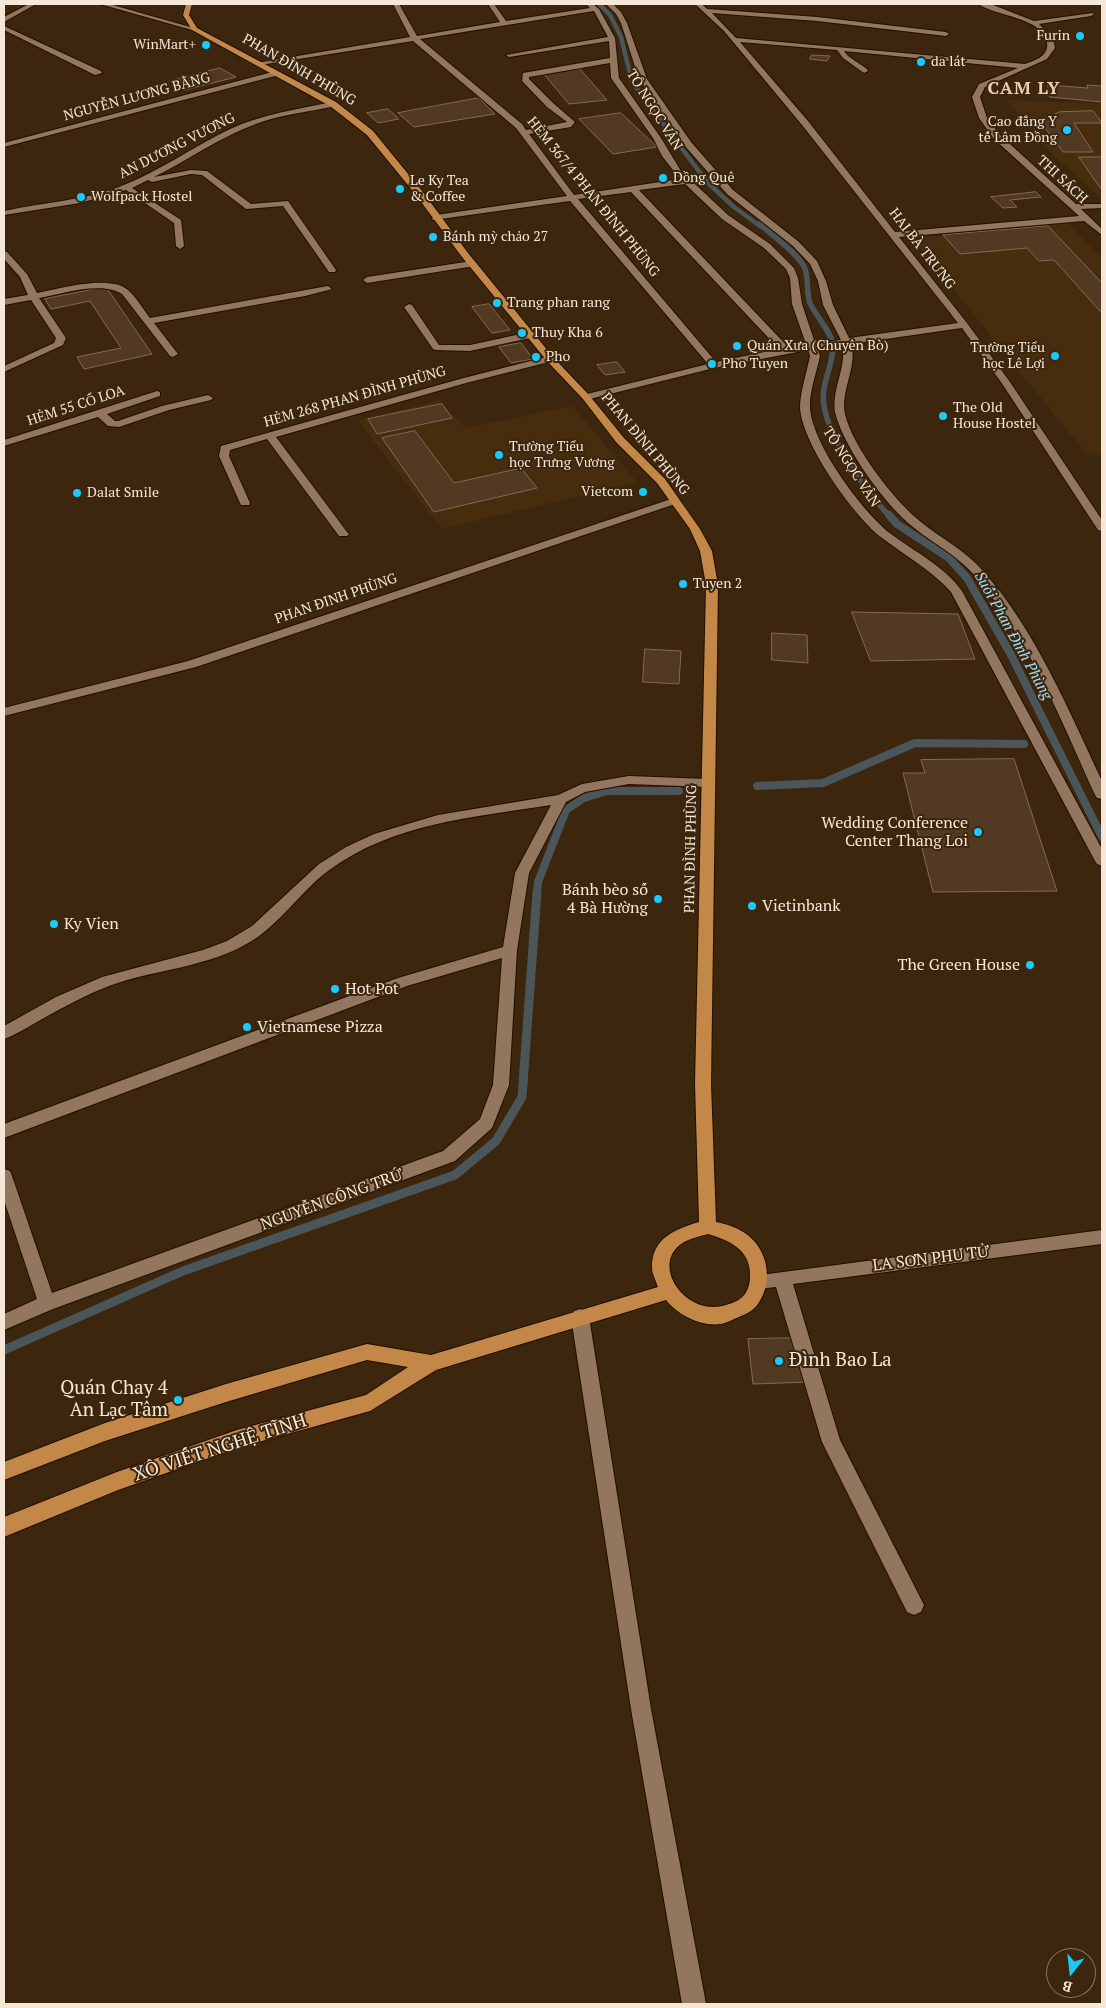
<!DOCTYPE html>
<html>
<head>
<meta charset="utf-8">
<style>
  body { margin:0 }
  #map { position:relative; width:1106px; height:2008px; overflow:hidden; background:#3d260e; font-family:"PT Serif",serif }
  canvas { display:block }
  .frame { position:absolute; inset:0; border:5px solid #f6e7d9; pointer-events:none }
  .north { position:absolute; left:1046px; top:1948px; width:50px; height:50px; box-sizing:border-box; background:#3d260e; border:1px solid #87735f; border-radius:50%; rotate:196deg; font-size:14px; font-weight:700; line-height:20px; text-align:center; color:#f6e7d9 }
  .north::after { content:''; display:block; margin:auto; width:18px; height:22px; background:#1cc9fc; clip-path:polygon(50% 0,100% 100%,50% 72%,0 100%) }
</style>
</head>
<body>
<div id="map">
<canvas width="1106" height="2008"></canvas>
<div class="frame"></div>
<div class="north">B</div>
</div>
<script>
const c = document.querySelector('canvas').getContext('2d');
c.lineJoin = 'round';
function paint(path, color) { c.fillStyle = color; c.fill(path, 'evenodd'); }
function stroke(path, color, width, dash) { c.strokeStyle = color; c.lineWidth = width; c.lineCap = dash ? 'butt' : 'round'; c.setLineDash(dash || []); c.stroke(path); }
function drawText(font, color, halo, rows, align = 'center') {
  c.font = font + ' "PT Serif",serif'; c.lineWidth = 4; c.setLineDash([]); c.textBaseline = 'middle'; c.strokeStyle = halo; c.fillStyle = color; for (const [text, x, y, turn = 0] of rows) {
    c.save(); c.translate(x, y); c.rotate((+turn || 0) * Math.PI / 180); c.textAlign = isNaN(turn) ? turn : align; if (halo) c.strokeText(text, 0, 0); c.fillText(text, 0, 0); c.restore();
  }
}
paint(new Path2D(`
  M1007 100 1102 104V199L1054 156Z
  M1068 223 1102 258V454L1088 456 912 238Z
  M440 400 465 428 572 406 637 482 442 529 358 421Z`), '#482c0e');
stroke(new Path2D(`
  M599 4 610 15 621 37 632 82 707 182 734 207 760 226`), '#4a5659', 4.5);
stroke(new Path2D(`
  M759 224C770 233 801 256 805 269 809 279 806 292 810 303 815 315 833 334 833 346 833 367 820 385 824 406 830 441 866 491 890 517`), '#4a5659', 5.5);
stroke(new Path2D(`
  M889 515 897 524 949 558 967 578 1010 653 1102 837
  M757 786 823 783 915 743 1024 744
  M537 893 538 882 566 810 584 798 607 791H679`), '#4a5659', 8);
stroke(new Path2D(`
  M4 1350 183 1271 455 1175 496 1141 522 1097 537 892`), '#4a5659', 9);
const building = new Path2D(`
  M812 55 830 56 827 61 810 59Z
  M220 68 236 77 185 90 170 81Z
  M580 69 607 100 569 104 543 73Z
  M1048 85 1088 88 1087 85 1102 86V102L1050 97Z
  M479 98 495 114 414 127 398 113Z
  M388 109 399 119 378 123 367 113Z
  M1093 111 1102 123H1074L1093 152H1063L1040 121 1059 112Z
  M621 113 657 147 613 154 579 119Z
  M1079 157H1102V190Z
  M1036 192 1041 197 1010 200 1017 207 1003 208 991 197Z
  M1048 226 1102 283V311H1100L1054 260 1039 261 1027 248 960 254 943 235Z
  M106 287 152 354 84 369 77 357 121 348 90 301 51 309 45 299Z
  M489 304 510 330 492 333 472 307Z
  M521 343 533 359 511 363 499 347Z
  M617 362 625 372 605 375 597 365Z
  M442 404 452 418 377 434 368 419Z
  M415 431 454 483 521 468 537 488 434 512 382 438Z
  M852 612 958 614 975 659 871 661Z
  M772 633 807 635 808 663 772 660Z
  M645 649 681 651 679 684 643 682Z
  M1014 759 1057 891 933 892 903 773H925L921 760Z
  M803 1338 811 1382 753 1384 748 1339Z`);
paint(building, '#523a22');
stroke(building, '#846a51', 1);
const minor = new Path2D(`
  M29 4H36L4 22V17Z
  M100 4H109L197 29 192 30Z
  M393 4H399L417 36 500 22 488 4H494L506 21 590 8 586 4H593L599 9 615 38 619 78 661 138 681 171 728 215 770 244 794 268 798 278 802 304 815 343 841 340 823 305 818 281 810 264 793 246 727 194 685 146 639 79 621 23 616 14 606 4H613L621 12 627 23 647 79 691 142 733 190 799 242 817 261 826 281 833 305 849 338 958 323 802 125 724 31 695 4H702L707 9 817 17 946 32 949 34 946 36 817 21 712 13 736 38 1025 64C1036 60 1049 56 1047 42 1043 17 993 16 979 4L993 5 1034 21 1093 13 1094 14 1091 16 1039 24 1053 38 1055 48 1047 59 985 87 980 97 987 118 1000 135 1076 204H1102V208L1081 209 1102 229V235L1084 221 899 237 967 323 1010 382 1102 520V531L1098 530 1003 385 962 328 851 344C858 366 840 391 845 414 852 446 895 502 921 522 942 539 965 550 983 571 1035 629 1069 711 1102 781V799L1097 798 1095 795C1062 722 1028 637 975 576 957 555 934 544 913 527 885 505 846 450 836 416 829 393 848 366 842 345L817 348 820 356C817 371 810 389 810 405 809 440 863 513 891 534 915 552 944 566 962 591L1102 849V866L1097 864 1095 861 951 592C931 570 906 556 882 538 854 517 799 440 800 405 801 389 807 371 810 356L808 350 714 368 586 400 583 399V395L708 364 570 201 433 220 432 218 436 215 567 196 516 128 413 41 260 65 256 63 410 37ZM594 11 608 37 506 55 509 57 609 41 610 58 523 73 522 81 547 107 567 122 526 130 522 124 420 39ZM740 42 837 50 843 58 864 73 868 71 867 69 848 56 844 51 1018 68 979 84 972 97 979 118 994 139 1079 216 895 232 808 121ZM610 63 611 78 653 138 662 156 680 179 574 195 529 134 571 127 575 122 553 103 529 79V77ZM685 184 722 219 764 248 786 269 790 278 792 304 806 344 788 347 639 190ZM631 192 779 349 716 362 578 199Z
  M4 26 101 71 102 73 95 75 4 30Z
  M276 71 280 73 279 75 4 147V143Z
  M333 102H336V106C309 112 282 114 256 124 220 137 188 160 154 177L191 170 207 171 251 204 288 201 336 270 335 272H329L283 206 246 209 202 175 191 174 152 182 148 180 132 188 181 220 184 246 180 249 176 246 174 223 126 190 80 203 4 215V211C43 202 82 201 119 187 158 172 193 147 230 129 263 114 298 109 333 102Z
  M4 251 7 252 27 274 37 293C59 289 109 274 128 290 136 297 143 309 150 318L328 286 332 289 305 296 154 323 178 354 173 357 170 356 122 294C100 281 63 294 39 298L66 338 63 345 4 372V366L54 343 56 338 31 300 4 305V299L28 295 20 277 4 259Z
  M472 261 476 264 475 266 367 283 363 280 367 277Z
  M409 304 412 305 439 345H470L530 332 535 335 530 338 470 351 436 350 433 349 404 307Z
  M550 356 555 359 553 361 466 383 276 437 347 532 349 534 347 536H339L267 439 230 450 229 456 250 503 249 505H241L240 503 219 456 221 446 460 379Z
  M157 391 160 392V396L107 414 115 421H118L162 406 208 395 213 398 211 400 169 410 119 427 108 426 98 417 4 446V440Z
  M674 498 679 501 678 503 196 667 4 716V708L188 661Z
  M629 776 707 779 712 780 714 783 712 786 707 787 629 784 585 792 566 802 529 873 517 950 509 1085 492 1128 455 1161 53 1309 4 1330V1314L37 1299 4 1200V1169L10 1171 12 1176 52 1293 443 1151 480 1119 493 1085 502 958 407 986 4 1138V1124L398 978 503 947 515 873 551 805C475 817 392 823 328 871 300 892 280 924 250 942 207 968 155 969 109 986 86 995 65 1006 44 1018 31 1025 18 1034 4 1039V1026L56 997 102 977 203 950 227 941 252 926 319 864 346 847 374 834 438 815 558 795 582 784Z
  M1102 1230V1244L793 1284 840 1440 924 1605 921 1612 914 1615 907 1612 822 1442 776 1287 759 1289 753 1286 750 1281 753 1276Z
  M580 1309 586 1311 589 1317 651 1709 706 2004H682L631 1709 571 1317 574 1311Z`);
const major = new Path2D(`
  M186 4H192L189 15 197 28 336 102 373 131 422 191 468 253 553 357 589 395 624 438 665 479 700 529 712 551 718 585 711 1084 716 1222C726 1224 736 1227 745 1233 768 1249 774 1281 758 1304 753 1311 746 1314 739 1317 733 1319 727 1323 721 1324 701 1327 678 1315 666 1300L436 1370 370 1411 237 1448 118 1490 4 1537V1517L117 1472 237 1430 366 1395 408 1367 367 1360 226 1402 105 1441 4 1480V1462L105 1423 226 1384 367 1344 431 1355 658 1287C656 1281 652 1274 652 1268 651 1238 676 1229 699 1222L695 1084 706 585 700 551 690 529 657 483 616 442 583 399 547 361 462 257 416 195 367 135 330 106 192 30 183 15ZM708 1234C729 1240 751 1250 750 1276 750 1282 749 1288 745 1294 741 1299 736 1302 729 1304 686 1321 646 1261 686 1241 692 1238 701 1236 708 1234Z`);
stroke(minor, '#230e00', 2);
stroke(major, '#230e00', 2);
paint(minor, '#92775e');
paint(major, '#c38847');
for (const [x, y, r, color] of [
  [1080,36,5,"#1cc9fc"],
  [206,45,5,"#1cc9fc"],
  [921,62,5,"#1cc9fc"],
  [1067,130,5,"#1cc9fc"],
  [663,178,5,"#1cc9fc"],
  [400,189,5,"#1cc9fc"],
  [81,197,5,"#1cc9fc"],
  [433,237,5,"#1cc9fc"],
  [497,303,5,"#1cc9fc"],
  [522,333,5,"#1cc9fc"],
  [737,346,5,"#1cc9fc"],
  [1055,356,5,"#1cc9fc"],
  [536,357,5,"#1cc9fc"],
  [712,364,5,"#1cc9fc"],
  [943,416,5,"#1cc9fc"],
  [499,455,5,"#1cc9fc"],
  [643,492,5,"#1cc9fc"],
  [77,493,5,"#1cc9fc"],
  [683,584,5,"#1cc9fc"],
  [978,832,5,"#1cc9fc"],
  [658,899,5,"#1cc9fc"],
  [752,906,5,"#1cc9fc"],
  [54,924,5,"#1cc9fc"],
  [1030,965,5,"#1cc9fc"],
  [335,989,5,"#1cc9fc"],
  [247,1027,5,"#1cc9fc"],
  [779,1361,5,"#1cc9fc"],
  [178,1400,5,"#1cc9fc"]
]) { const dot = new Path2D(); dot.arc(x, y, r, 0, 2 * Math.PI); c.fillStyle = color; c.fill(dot); stroke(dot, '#3d260e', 2); }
drawText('14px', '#f6e7d9', '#3d260e', [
  ["Furin",1070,36,"right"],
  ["WinMart+",196,45,"right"],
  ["da lát",931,62],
  ["Cao đẳng Y",1057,122,"right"],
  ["tế Lâm Đồng",1057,138,"right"],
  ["Dồng Quê",673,178],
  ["Le Ky Tea",410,181],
  ["& Coffee",410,197],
  ["Wolfpack Hostel",91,197],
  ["Bánh mỳ chảo 27",443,237],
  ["Trang phan rang",507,303],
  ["Thuy Kha 6",532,333],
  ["Quán Xưa (Chuyên Bò)",747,346],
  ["Trường Tiểu",1045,348,"right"],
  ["học Lê Lợi",1045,364,"right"],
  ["Pho",546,357],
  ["Pho Tuyen",722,364],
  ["The Old",953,408],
  ["House Hostel",953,424],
  ["Trường Tiểu",509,447],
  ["học Trưng Vương",509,463],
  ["Vietcom",633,492,"right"],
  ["Dalat Smile",87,493],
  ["Tuyen 2",693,584]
], 'left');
drawText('14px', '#f6e7d9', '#3d260e', [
  ["PHAN ĐÌNH PHÙNG",299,70,30],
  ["NGUYỄN LƯƠNG BẰNG",137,97,-15],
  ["TÔ NGỌC VÂN",654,110,58],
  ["AN DƯƠNG VƯƠNG",177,146,-27],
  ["THI SÁCH",1062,180,43],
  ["HẺM 367/4 PHAN ĐÌNH PHÙNG",593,197,51],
  ["HAI BÀ TRƯNG",922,249,52],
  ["HẺM 268 PHAN ĐÌNH PHÙNG",355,397,-16],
  ["HẺM 55 CỔ LOA",76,406,-18],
  ["PHAN ĐÌNH PHÙNG",645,444,50],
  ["TÔ NGỌC VÂN",851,467,57],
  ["PHAN ĐINH PHÙNG",336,599,-19],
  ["PHAN ĐÌNH PHÙNG",691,849,-89]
]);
drawText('italic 15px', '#9ee2fd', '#3d260e', [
  ["Suối Phan Đình Phùng",1013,636,61]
]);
drawText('16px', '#f6e7d9', '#3d260e', [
  ["Wedding Conference",968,823,"right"],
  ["Center Thang Loi",968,841,"right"],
  ["Bánh bèo số",648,890,"right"],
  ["4 Bà Hường",648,908,"right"],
  ["Vietinbank",762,906],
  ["Ky Vien",64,924],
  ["The Green House",1020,965,"right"],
  ["Hot Pot",345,989],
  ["Vietnamese Pizza",257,1027]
], 'left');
drawText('16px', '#f6e7d9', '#3d260e', [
  ["NGUYỄN CÔNG TRỨ",332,1200,-20],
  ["LA SƠN PHU TỬ",931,1259,-7]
]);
c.letterSpacing = '1px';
drawText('bold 18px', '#ecceb2', '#3d260e', [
  ["CAM LY",1024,89]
]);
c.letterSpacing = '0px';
drawText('19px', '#f6e7d9', '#3d260e', [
  ["Đình Bao La",789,1361],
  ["Quán Chay 4",168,1389,"right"],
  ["An Lạc Tâm",168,1411,"right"]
], 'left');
drawText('19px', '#f6e7d9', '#3d260e', [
  ["XÔ VIẾT NGHỆ TĨNH",220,1448,-18]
]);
</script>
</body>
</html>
